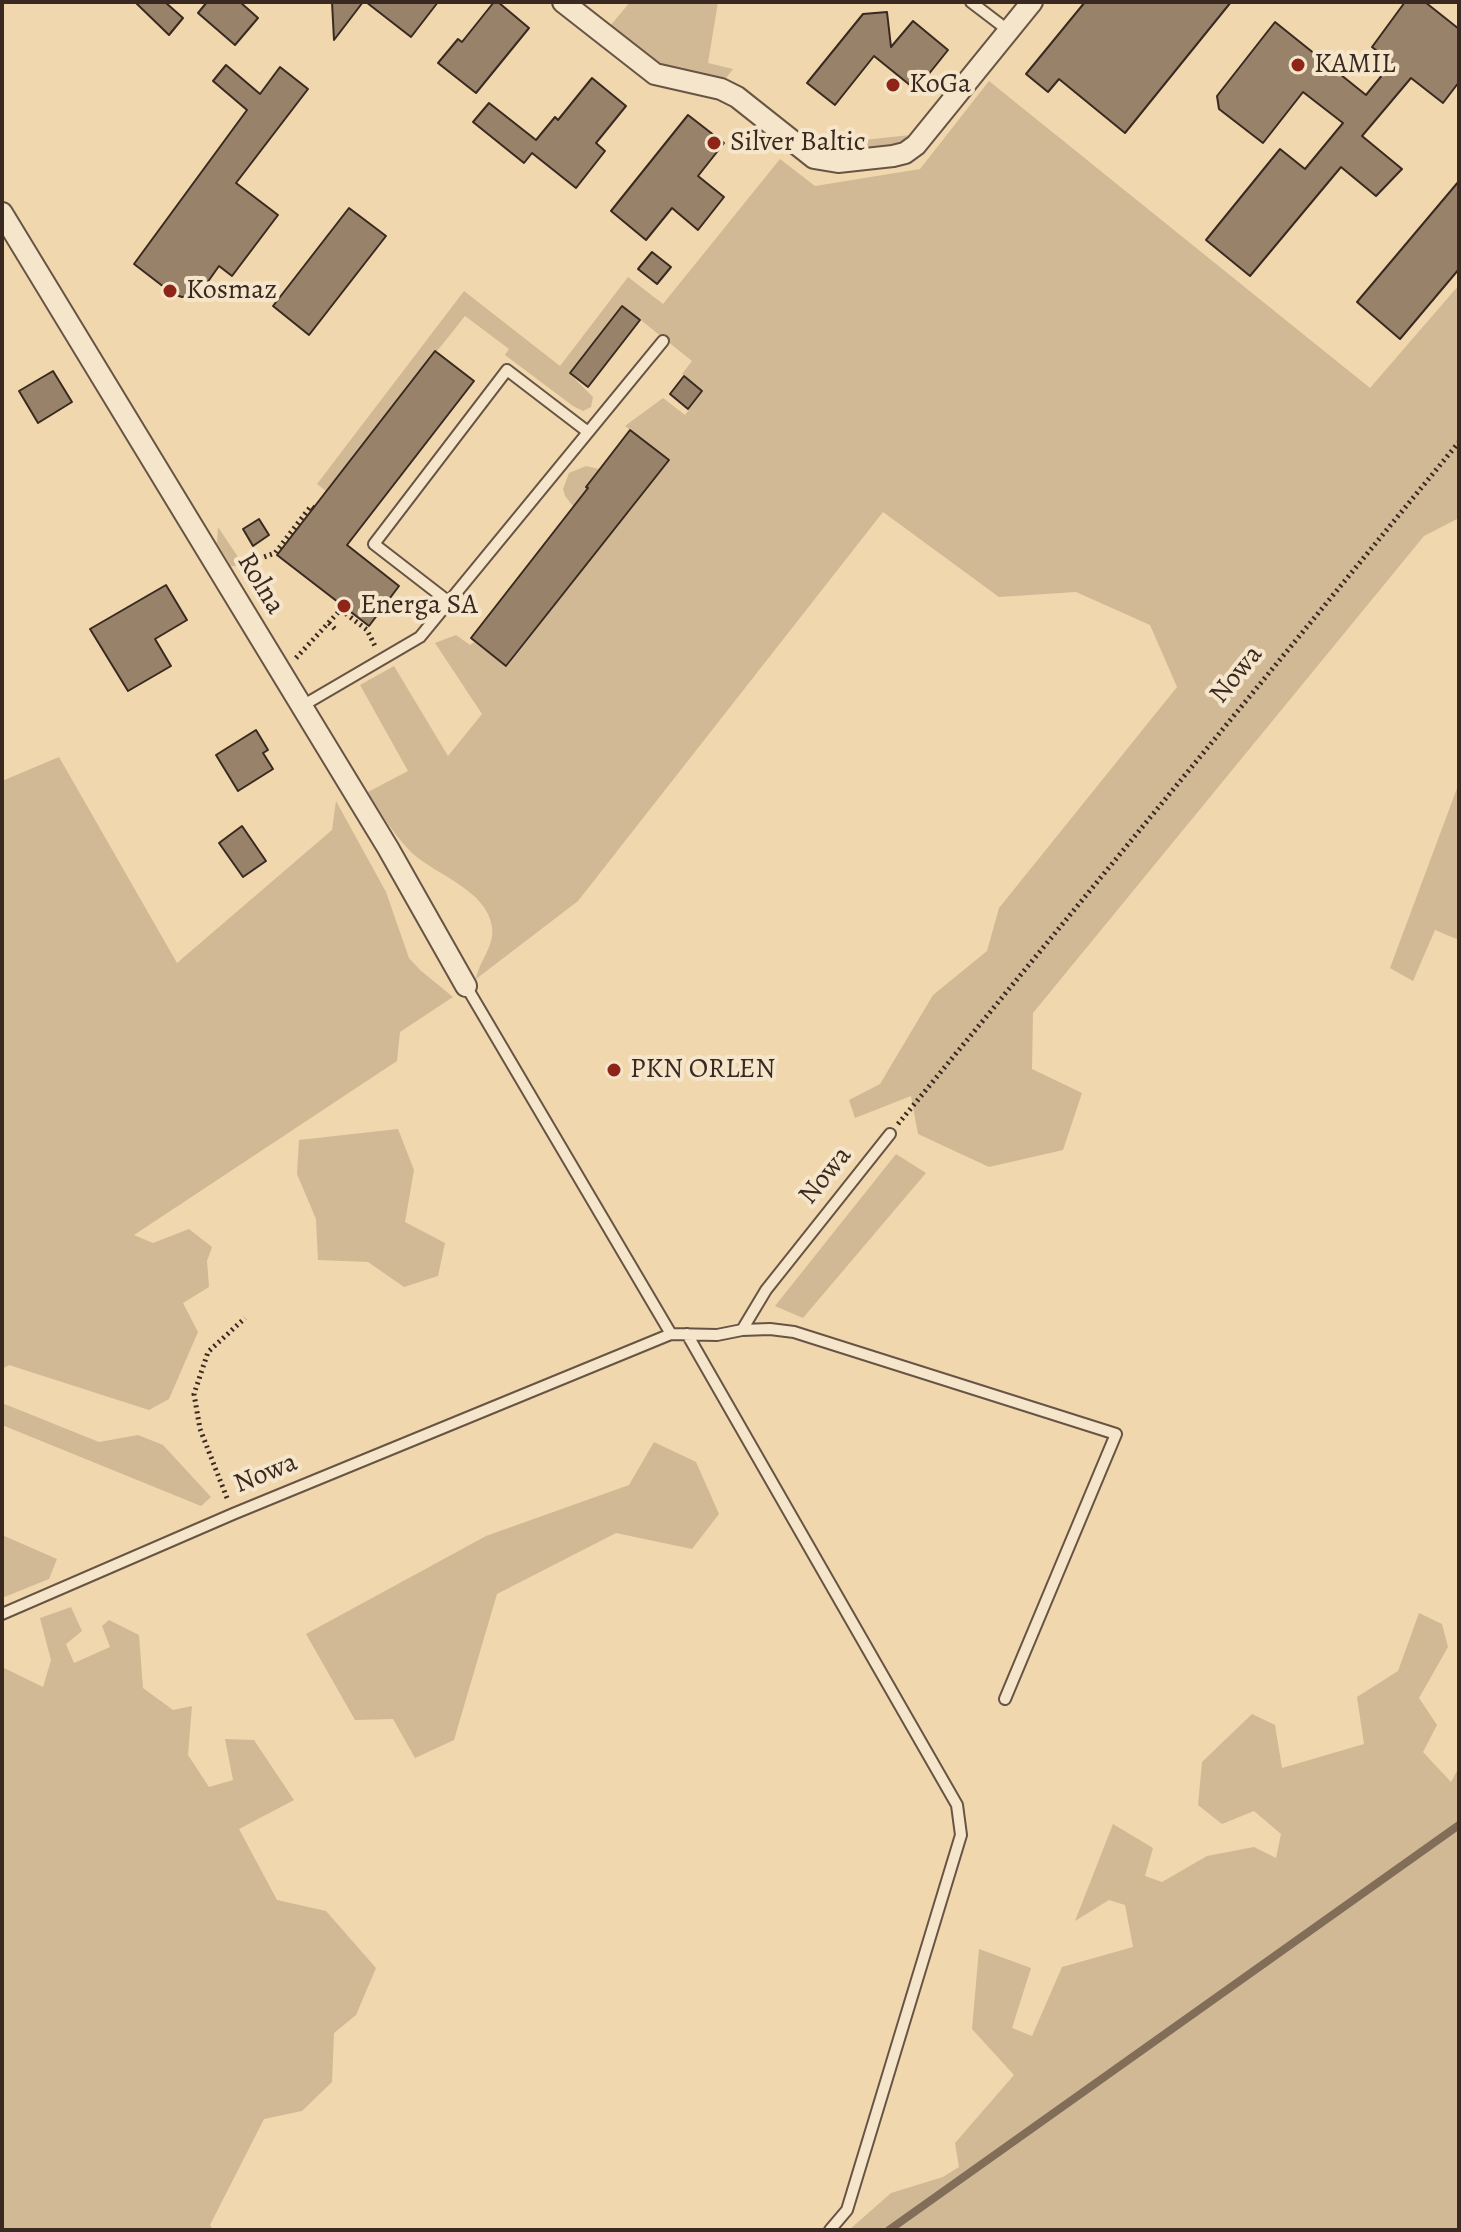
<!DOCTYPE html>
<html>
<head>
<meta charset="utf-8">
<style>
  body { margin:0 }
  #map { position:relative; width:1461px; height:2232px; overflow:hidden; background:#f0d7ae; font-family:Alegreya,serif }
  canvas { display:block }
  .frame { position:absolute; inset:0; border:4px solid #392920; pointer-events:none }
</style>
</head>
<body>
<div id="map">
<canvas width="1461" height="2232"></canvas>
<div class="frame"></div>
</div>
<script>
const c = document.querySelector('canvas').getContext('2d');
c.lineJoin = 'round';
function paint(path, color) { c.fillStyle = color; c.fill(path, 'evenodd'); }
function stroke(path, color, width, dash) { c.strokeStyle = color; c.lineWidth = width; c.lineCap = dash ? 'butt' : 'round'; c.setLineDash(dash || []); c.stroke(path); }
function drawText(font, color, halo, rows, align = 'center') {
  c.font = font + ' Alegreya,serif'; c.lineWidth = 8; c.setLineDash([]); c.textBaseline = 'middle'; c.strokeStyle = halo; c.fillStyle = color; for (const [text, x, y, turn = 0] of rows) {
    c.save(); c.translate(x, y); c.rotate((+turn || 0) * Math.PI / 180); c.textAlign = isNaN(turn) ? turn : align; if (halo) c.strokeText(text, 0, 0); c.fillText(text, 0, 0); c.restore();
  }
}
paint(new Path2D(`
  M630 2H718L708 63 733 69 723 82 663 68 610 26Z
  M974 55V59L904 145 831 155 812 147 819 138 827 144 910 135Z
  M989 81 1370 388 1459 285V518L1424 536 1033 1013 1032 1069 1082 1093 1063 1150 989 1167 918 1134 911 1096 855 1118 849 1100 880 1084 933 995 987 951 999 908 1177 687 1150 625 1076 592 999 597 883 512 578 901 476 979C479 961 495 946 492 927 487 890 436 875 412 853 394 835 381 814 368 792L408 771 360 685 394 666 448 756 482 714 435 643 456 635 470 645 474 642 507 667 612 532 576 504 573 506 565 496 563 489 569 473 586 466 599 469 586 487 625 517 669 460 625 426 663 398 685 415 703 391 682 374 692 361 622 305 569 373 593 397 591 407 583 411 573 406 505 355 509 349 465 316 326 491 317 484 464 291 560 366 628 277 663 304 780 159 815 186 920 169Z
  M218 527 238 557 251 566H231L217 543Z
  M59 757 177 963 332 830 336 801 386 892 409 958 420 970 453 997 400 1032 397 1061 134 1235 153 1243 189 1229 212 1247 207 1261 209 1287 183 1303 198 1332 169 1399 149 1410 9 1365 2 1369V781Z
  M1459 783V940L1435 930 1413 981 1390 968Z
  M398 1129 414 1170 405 1222 445 1243 438 1276 404 1287 368 1262 318 1260 316 1219 297 1174 299 1140Z
  M896 1154 926 1173 803 1318 775 1306Z
  M2 1403 99 1442 138 1435 163 1445 211 1497 201 1506 2 1425Z
  M654 1442 696 1462 719 1514 692 1549 616 1533 497 1594 454 1740 415 1758 393 1719 355 1720 306 1634 486 1536 629 1485Z
  M2 1535 57 1559 49 1579 2 1598Z
  M71 1607 82 1631 66 1644 74 1663 110 1647 102 1626 109 1620 139 1635 143 1688 173 1710 192 1706 188 1755 209 1787 233 1780 225 1739 254 1740 294 1800 239 1829 277 1900 326 1911 376 1968 356 2015 334 2033 332 2082 302 2111 264 2119 210 2225 213 2230H2V1667L43 1687 51 1660 40 1618Z
  M1419 1613 1442 1624 1448 1647 1419 1698 1437 1725 1423 1752 1451 1782 1459 1767V2230H849L891 2193 943 2177 959 2167 955 2143 1014 2075 972 2029 979 1949 1031 1968 1012 2028 1032 2036 1062 1967 1133 1947 1125 1905 1109 1900 1075 1921 1113 1824 1153 1848 1145 1876 1162 1882 1207 1856 1254 1847 1276 1858 1281 1834 1254 1811 1222 1824 1198 1805 1202 1762 1252 1714 1275 1725 1282 1768 1364 1744 1357 1697 1398 1671Z`), '#d1b996');
stroke(new Path2D(`
  M889 2230 1459 1825`), '#826e58', 8);
const building = new Path2D(`
  M135 2H165L183 18 169 35Z
  M207 2H240L258 18 235 45 198 13Z
  M332 2H363L334 40Z
  M366 2H438L411 37Z
  M494 2H498L529 28 476 93 438 63 458 39 462 42Z
  M1085 2H1231L1125 133 1059 79 1048 92 1026 74Z
  M1405 2H1425L1459 29V82L1443 103 1411 78 1362 136 1402 169 1376 196 1341 167 1250 276 1206 240 1280 149 1305 169 1343 123 1303 92 1263 143 1219 109 1217 96 1275 22 1366 95 1392 63 1372 47Z
  M887 12 891 47 913 21 948 50 916 90 874 56 835 105 807 83 863 14Z
  M226 65 260 94 280 67 308 89 236 183 278 215 232 276 219 266 202 290 195 295 182 297 173 294 134 264 247 110 213 81Z
  M592 78 626 106 596 143 605 151 576 188 532 153 524 163 473 122 489 103 536 140 555 117 558 120Z
  M688 115 724 143 698 176 724 197 698 230 672 208 646 240 611 211Z
  M1459 181V269L1400 339 1357 302Z
  M349 208 386 236 309 335 273 306Z
  M652 252 671 267 657 284 638 269Z
  M622 306 640 320 588 387 570 373Z
  M435 351 474 381 347 545 399 586 369 626 277 555Z
  M53 371 72 402 38 423 19 391Z
  M684 376 702 391 688 409 670 394Z
  M630 430 669 460 506 666 471 638 588 488 586 487Z
  M259 519 269 535 253 546 243 529Z
  M166 585 187 620 155 639 171 666 128 691 90 629Z
  M256 730 268 750 263 753 273 769 238 791 216 755Z
  M242 826 266 861 243 877 219 843Z`);
paint(building, '#98836a');
stroke(building, '#392920', 2);
const service = new Path2D(`
  M971 2 1009 31
  M449 602 374 544 507 370 588 432
  M302 706 420 637 663 341
  M466 986 671 1334
  M742 1330 770 1329 794 1332 1116 1434 1005 1699
  M687 1334 957 1805 961 1835 847 2210 830 2230
  M2 1614 233 1514 671 1334 717 1335 742 1330 766 1290 890 1134`);
const minor = new Path2D(`
  M563 2 655 74 721 89 737 97 814 158 838 162 893 156 905 153 916 145 1032 2
  M2 213 388 848 466 986`);
stroke(service, '#675444', 14);
stroke(minor, '#675444', 24);
stroke(new Path2D(`
  M253 561 275 553 311 506 315 509
  M341 610 367 630 375 646
  M329 623 335 629
  M296 658 344 606
  M898 1124 1459 442
  M227 1498 200 1429 194 1394 208 1352 245 1318`), '#392920', 5, [2, 4]);
stroke(service, '#f5e5ca', 10);
stroke(minor, '#f5e5ca', 20);
for (const [x, y, r, color] of [
  [1298,65,8,"#8f2418"],
  [893,85,8,"#8f2418"],
  [714,143,8,"#8f2418"],
  [170,291,8,"#8f2418"],
  [344,606,8,"#8f2418"],
  [614,1070,8,"#8f2418"]
]) { const dot = new Path2D(); dot.arc(x, y, r, 0, 2 * Math.PI); c.fillStyle = color; c.fill(dot); stroke(dot, '#f5e5ca', 3); }
drawText('28px', '#392920', '#f5e5ca', [
  ["KAMIL",1314,65],
  ["KoGa",909,85],
  ["Silver Baltic",730,143],
  ["Kosmaz",186,291],
  ["Energa SA",360,606],
  ["PKN ORLEN",630,1070]
], 'left');
drawText('28px', '#392920', '#f5e5ca', [
  ["Rolna",260,584,59],
  ["Nowa",1237,675,-51],
  ["Nowa",826,1176,-51],
  ["Nowa",266,1474,-22]
]);
</script>
</body>
</html>
